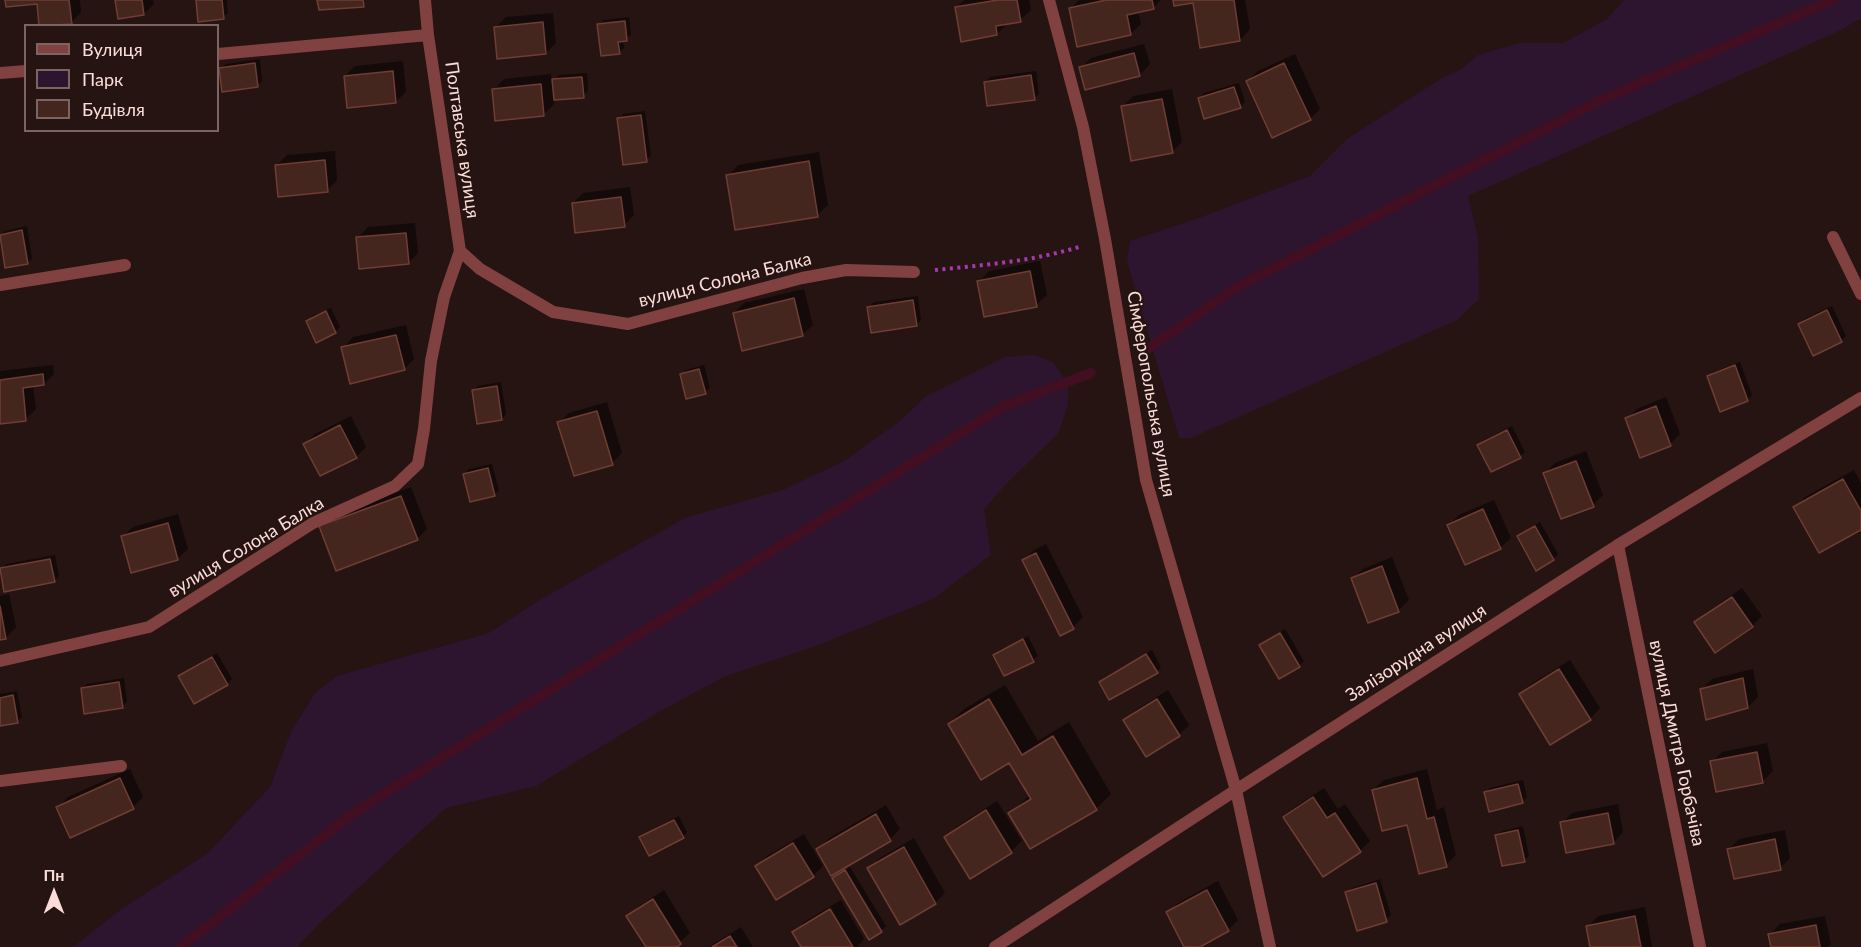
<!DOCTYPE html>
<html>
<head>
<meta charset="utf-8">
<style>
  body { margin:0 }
  #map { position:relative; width:1861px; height:947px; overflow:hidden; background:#251411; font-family:Lato,sans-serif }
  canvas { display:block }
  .legend { position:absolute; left:24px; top:24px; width:195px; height:108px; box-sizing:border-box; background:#251411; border:2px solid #7b6461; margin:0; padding:8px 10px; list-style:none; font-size:18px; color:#fcdcd9 }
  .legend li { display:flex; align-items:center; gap:12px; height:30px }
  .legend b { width:30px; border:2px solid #7b6461 }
  .north { position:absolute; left:24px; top:863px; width:60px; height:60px; -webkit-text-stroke:4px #251411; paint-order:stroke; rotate:0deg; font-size:16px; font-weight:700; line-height:24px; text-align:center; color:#fcdcd9 }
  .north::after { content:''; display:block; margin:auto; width:21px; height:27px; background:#fcdcd9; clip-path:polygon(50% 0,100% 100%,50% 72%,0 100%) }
</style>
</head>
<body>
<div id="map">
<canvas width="1861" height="947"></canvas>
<ul class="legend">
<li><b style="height:8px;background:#814140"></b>Вулиця</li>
<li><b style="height:16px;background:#2d152f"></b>Парк</li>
<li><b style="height:16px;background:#45261f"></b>Будівля</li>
</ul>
<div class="north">Пн</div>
</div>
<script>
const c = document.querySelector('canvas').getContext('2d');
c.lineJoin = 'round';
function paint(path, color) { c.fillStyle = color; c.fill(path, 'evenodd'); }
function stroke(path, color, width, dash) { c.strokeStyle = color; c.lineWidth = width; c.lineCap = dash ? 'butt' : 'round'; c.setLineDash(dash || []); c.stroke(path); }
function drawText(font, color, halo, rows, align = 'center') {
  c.font = font + ' Lato,sans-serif'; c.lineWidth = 4.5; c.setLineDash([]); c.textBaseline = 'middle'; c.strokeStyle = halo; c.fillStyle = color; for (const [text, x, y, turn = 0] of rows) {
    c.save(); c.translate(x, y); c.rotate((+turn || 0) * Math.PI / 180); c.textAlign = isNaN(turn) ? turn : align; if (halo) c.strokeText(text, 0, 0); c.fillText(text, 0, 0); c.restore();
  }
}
paint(new Path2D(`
  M1624 0H1861V18L1841 30 1754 69 1468 196 1478 238 1479 299 1457 320 1191 438H1179L1127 261 1130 241 1196 219 1310 176 1347 139 1442 78 1460 70 1478 55 1520 43H1563L1607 19Z
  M1035 355 1053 362 1068 384V405L1058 434 1007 483 984 509 991 555 933 599 816 646 726 676 657 713 536 786 446 808 320 923 297 947H73L120 910 207 854 270 787 291 732 315 693 337 676 489 633 538 601 685 518 783 490 844 461 899 422 925 397 1005 357Z`), '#2d152f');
paint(new Path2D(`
  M7 0H80L81 12 71 23 38 2Z
  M117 0H153L154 4 144 14Z
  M198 0H227L228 13 223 17Z
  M964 0H1029L1031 10 1020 20 1007 24 997 34 956 8Z
  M1079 0H1161L1153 8 1138 11 1141 24 1130 34 1070 9Z
  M1175 0H1245L1250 29 1240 40 1194 2Z
  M553 13 556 43 546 53 496 27 506 17Z
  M629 17 631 35 623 40 624 48 619 53 599 25 603 20Z
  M1144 44 1150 64 1140 75 1081 68 1091 58Z
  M1295 54 1320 109 1310 119 1247 81 1258 71Z
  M260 59 262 81 257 86 221 68 226 64Z
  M403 61 406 92 395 102 345 76 355 66Z
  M1036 71 1039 94 1034 98 985 82 990 77Z
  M587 73 588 91 583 96 553 98 554 104 544 114 494 90 504 79 551 74 552 82 559 75Z
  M1239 83 1245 102 1240 107 1199 98 1204 93Z
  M1172 89 1182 142 1172 152 1122 107 1133 96Z
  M645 111 651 156 646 160 618 119 623 114Z
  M335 151 337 180 327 191 277 165 287 155Z
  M819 152 828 205 817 215 728 176 738 165Z
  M630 187 634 215 624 225 573 203 583 193Z
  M415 223 418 253 408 263 358 238 368 227Z
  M27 226 32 258 28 263 6 266 0 235 5 231Z
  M1040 261 1047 295 1036 305 979 282 989 271Z
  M804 289 813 325 802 335 734 313 744 303Z
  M918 296 921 320 916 325 869 307 874 302Z
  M1832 306 1846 336 1841 341 1800 324 1804 319Z
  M331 308 340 327 335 332 316 341 308 321 312 316Z
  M406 325 414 359 404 369 343 348 353 337Z
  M1740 362 1752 395 1748 400 1708 377 1713 372Z
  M53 365 54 374 44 384 33 385 36 409 26 419 0 422V371Z
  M704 365 710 388 705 392 681 375 686 370Z
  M501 382 506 414 502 419 473 391 478 386Z
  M1666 397 1680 434 1670 444 1627 419 1637 409Z
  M607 402 622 453 612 463 559 423 569 413Z
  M351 416 366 447 356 457 305 444 315 434Z
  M1512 426 1525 452 1520 456 1479 445 1484 440Z
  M1586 451 1603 495 1593 505 1545 473 1555 463Z
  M492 464 499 490 494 495 464 474 469 469Z
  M1854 470 1861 483V528L1795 507 1805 497Z
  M411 487 427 529 417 539 321 526 331 516Z
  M1494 500 1511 538 1500 548 1449 525 1459 515Z
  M178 514 188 549 177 559 122 537 133 527Z
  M1540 522 1558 554 1553 559 1519 536Z
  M1046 544 1083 617 1073 627 1023 561 1034 550Z
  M55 555 59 576 54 581 1 569 6 564Z
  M1392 557 1409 600 1399 610 1369 622 1352 579 1363 569Z
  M1742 588 1762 616 1752 626 1696 623 1707 612Z
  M9 594 16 627 6 638 0 639V596Z
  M1285 629 1304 661 1299 666 1261 645Z
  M1028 636 1038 656 1033 660 1004 675 995 655 999 650Z
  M1152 650 1161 667 1157 672 1100 682 1105 677Z
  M217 653 232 679 227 684 180 676 185 671Z
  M1570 660 1600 708 1590 719 1521 694 1531 684Z
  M1753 669 1758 697 1748 707 1701 690 1712 679Z
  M124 678 127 702 122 706 82 688 87 684Z
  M1005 685 1038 741 1069 722 1111 794 1096 809 1010 813 1030 795 1010 761 949 724 964 709Z
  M1168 690 1189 725 1179 735 1125 720 1136 710Z
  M17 691 22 717 17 722 0 725V694Z
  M1767 743 1773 771 1762 782 1712 762 1722 752Z
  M130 769 143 797 133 807H58L68 797Z
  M1427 769 1437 810 1444 807 1456 855 1446 865 1408 823 1373 790 1384 780Z
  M1523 780 1527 797 1522 802 1485 793 1490 788Z
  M1324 788 1338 809 1345 804 1370 841 1360 851 1285 817 1295 807Z
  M997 801 1022 841 1011 851 971 877 946 837 956 827Z
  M1618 804 1623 832 1613 843 1562 823 1572 813Z
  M886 805 900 829 890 839 832 874 818 849 828 839Z
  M679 816 687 832 683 837H641L646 833Z
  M1523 826 1529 856 1524 860 1497 835 1502 831Z
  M1785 830 1790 858 1780 868 1729 849 1739 839Z
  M804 834 823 866 813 876 757 866 767 856Z
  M914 838 945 893 935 903 869 868 880 858Z
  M850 867 886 926 881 931 834 878Z
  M1380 879 1391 915 1386 920 1347 892 1352 888Z
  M1218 881 1238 920 1228 930 1197 947H1186L1167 913 1178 903Z
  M664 890 690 933 674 947H648L628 916 639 906Z
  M841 900 864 939 857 947H802L793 933 804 922Z
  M1645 907 1652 947H1592L1588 927 1598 916Z
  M1825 916 1831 944 1827 947H1772L1770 935 1780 924Z
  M741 927 753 947H709L710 946Z`), '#0007');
stroke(new Path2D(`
  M1145 351 1237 287 1603 99 1833 0
  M181 947 352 814 1004 406 1091 373`), '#410e22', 10);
const building = new Path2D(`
  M5 0H69L72 24 39 26 37 4 6 7Z
  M115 0H142L144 15 118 19Z
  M196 0H222L224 19 198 22Z
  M317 0H363L364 7 319 10Z
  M998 0H1017L1021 22 996 26 997 35 961 42 955 7Z
  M1106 0H1152L1154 9 1127 15 1131 35 1077 47 1069 8Z
  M1173 0H1234L1240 41 1200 48 1193 3 1174 6Z
  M625 21 627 41 618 42 620 54 601 56 597 24Z
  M543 22 546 54 497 59 494 27Z
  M1134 53 1140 76 1085 90 1079 67Z
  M255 63 258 87 222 92 219 68Z
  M1284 63 1311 120 1272 138 1246 81Z
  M393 71 396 103 347 108 344 76Z
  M1031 75 1035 100 987 106 984 82Z
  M582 77 584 98 554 100 552 79Z
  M541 84 544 116 495 121 492 89Z
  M1234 87 1241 108 1204 119 1198 98Z
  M1162 99 1173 153 1131 161 1121 106Z
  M641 115 647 162 623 165 617 118Z
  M325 160 328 192 278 197 275 165Z
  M809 161 818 217 735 230 726 175Z
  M621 197 625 227 575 233 572 203Z
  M22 230 28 264 5 268 0 235Z
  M406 233 409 264 359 269 356 237Z
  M1030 271 1037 307 984 317 977 281Z
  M794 298 803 336 742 351 733 313Z
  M913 300 917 326 871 333 867 307Z
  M1827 310 1842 342 1813 356 1798 324Z
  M326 311 336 333 316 343 306 321Z
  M396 335 405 370 350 384 341 347Z
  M1735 365 1748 401 1720 412 1707 376Z
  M699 369 706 394 686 399 680 374Z
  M43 374 44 385 23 388 26 421 0 424V380Z
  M497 386 502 420 477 424 472 390Z
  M1656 406 1671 446 1640 458 1625 418Z
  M597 411 613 465 574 476 557 422Z
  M340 425 357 458 320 476 303 444Z
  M1507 430 1521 458 1491 472 1477 445Z
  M1576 461 1594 507 1561 519 1543 473Z
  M488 468 495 496 470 502 463 474Z
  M1843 479 1861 511V530L1819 553 1793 507Z
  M401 496 418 540 336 571 319 526Z
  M1483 509 1501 549 1465 565 1447 525Z
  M168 523 178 560 131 573 121 536Z
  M1535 526 1554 560 1536 571 1517 536Z
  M1036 553 1074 629 1060 636 1022 560Z
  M50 559 55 582 4 592 0 568Z
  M1382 566 1399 612 1368 623 1351 578Z
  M1732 597 1753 627 1715 653 1694 622Z
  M0 606 6 639 0 640Z
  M1280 633 1300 667 1279 679 1259 645Z
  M1023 639 1034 662 1004 676 993 655Z
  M1146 654 1158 673 1109 700 1099 682Z
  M212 657 228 685 194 704 178 676Z
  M1559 669 1591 720 1550 745 1519 694Z
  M1743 678 1748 708 1706 720 1700 689Z
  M119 682 123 708 84 714 81 688Z
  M13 695 18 723 0 726V698Z
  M989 699 1022 755 1053 736 1097 810 1030 849 1008 813 1031 799 1009 763 981 780 948 724Z
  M1157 699 1180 736 1146 757 1123 720Z
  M1757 752 1763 783 1716 792 1710 761Z
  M120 778 134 809 70 838 56 807Z
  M1417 778 1427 819 1434 817 1447 867 1419 874 1407 825 1382 831 1372 790Z
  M1518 784 1523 803 1489 812 1484 792Z
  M1313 797 1327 818 1335 813 1361 852 1323 877 1283 817Z
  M986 810 1012 853 970 879 944 837Z
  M1608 813 1614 844 1566 853 1560 822Z
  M876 814 891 841 831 876 816 849Z
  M674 820 684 838 649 856 639 837Z
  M1518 830 1525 862 1502 866 1495 835Z
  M1775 839 1781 870 1734 879 1727 849Z
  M793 843 814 877 776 900 755 866Z
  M904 847 936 904 900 925 867 868Z
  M845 870 882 932 869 940 832 878Z
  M1376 883 1387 922 1357 931 1345 892Z
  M1207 890 1229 931 1200 947H1184L1166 912Z
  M653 899 681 944 677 947H646L626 916Z
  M830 909 853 947H801L792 932Z
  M1635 916 1641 947H1590L1586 926Z
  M1816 925 1820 947H1771L1768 934Z
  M730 936 737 947H712Z`);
paint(building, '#45261f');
stroke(building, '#6f3d33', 1.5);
stroke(new Path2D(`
  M935 270C984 265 1035 261 1082 246`), '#a539af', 4, [3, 4.5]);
stroke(new Path2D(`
  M1833 237 1861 294
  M0 285 125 265
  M0 781 121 766`), '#814140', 12);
stroke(new Path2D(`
  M425 0 428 35 460 251
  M1049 0 1083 127 1105 239 1146 480 1236 790 1270 947
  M218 54 428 35
  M0 73 26 71
  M1618 545 1700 947
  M0 661 149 627 313 523 395 486 418 464 424 429 431 361 444 297 460 251 480 269 553 312 628 324 802 278 846 270 914 272
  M995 947 1236 790 1618 545 1861 398`), '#814140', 12);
drawText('18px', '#fcdcd9', '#251411', [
  ["Полтавська вулиця",462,140,82],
  ["вулиця Солона Балка",725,280,-14],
  ["Сімферопольська вулиця",1151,394,80],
  ["вулиця Солона Балка",246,547,-31],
  ["Залізорудна вулиця",1416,653,-33],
  ["вулиця Дмитра Горбачіва",1677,743,78]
]);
</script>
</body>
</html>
